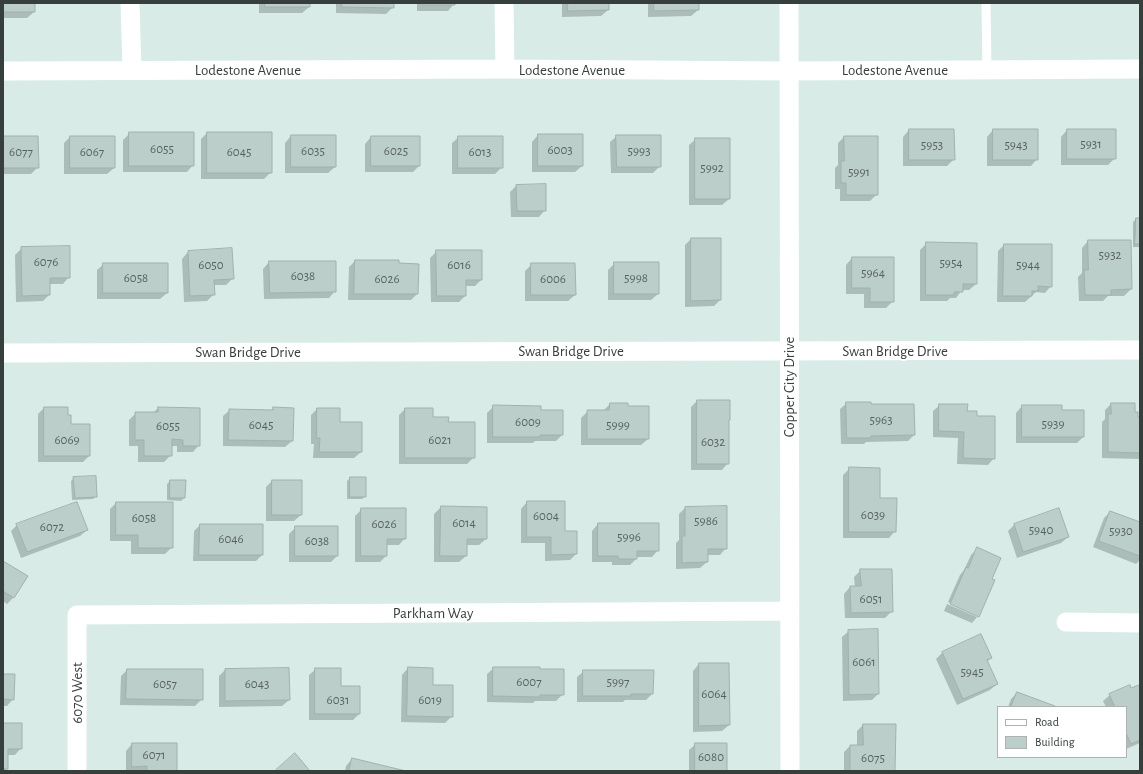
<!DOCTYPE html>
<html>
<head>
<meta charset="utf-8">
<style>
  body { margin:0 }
  #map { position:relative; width:1143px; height:774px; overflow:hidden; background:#d8ebe6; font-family:"Alegreya Sans",sans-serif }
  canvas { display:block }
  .frame { position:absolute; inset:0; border:4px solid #373f3d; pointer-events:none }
  .legend { position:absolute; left:997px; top:706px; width:130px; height:52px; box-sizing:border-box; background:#fff; border:1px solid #afb2b1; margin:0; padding:5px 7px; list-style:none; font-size:12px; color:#373f3d }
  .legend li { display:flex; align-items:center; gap:8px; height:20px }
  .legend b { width:20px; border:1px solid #afb2b1 }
</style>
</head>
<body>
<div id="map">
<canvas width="1143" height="774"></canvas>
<div class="frame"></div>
<ul class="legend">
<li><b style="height:5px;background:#fff"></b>Road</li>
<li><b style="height:11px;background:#bcceca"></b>Building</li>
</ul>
</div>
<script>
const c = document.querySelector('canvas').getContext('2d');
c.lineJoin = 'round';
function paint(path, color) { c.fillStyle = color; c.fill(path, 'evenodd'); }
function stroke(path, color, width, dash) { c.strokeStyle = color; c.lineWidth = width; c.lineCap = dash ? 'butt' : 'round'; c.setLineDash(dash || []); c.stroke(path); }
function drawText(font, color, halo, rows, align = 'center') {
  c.font = font + ' "Alegreya Sans",sans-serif'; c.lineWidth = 4; c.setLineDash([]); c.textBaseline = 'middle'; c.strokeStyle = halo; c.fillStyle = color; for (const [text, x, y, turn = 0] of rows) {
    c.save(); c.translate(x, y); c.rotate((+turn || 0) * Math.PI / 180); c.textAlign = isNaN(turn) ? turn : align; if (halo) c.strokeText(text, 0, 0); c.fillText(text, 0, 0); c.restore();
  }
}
paint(new Path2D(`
  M3 3H34V12L27 18H3Z
  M183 3H198L183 4Z
  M259 3H309V7L302 13H259Z
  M336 3H393V7L386 14 336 13Z
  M417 3H454V4L448 11H417Z
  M562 3H608V10L601 16 562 17Z
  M648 3H698V10L691 16 648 17Z
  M909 130 954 159 947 166H903V137Z
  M993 130 1037 159 1031 166H987V137Z
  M1067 130 1115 158 1108 165H1061V137Z
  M130 133 193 165 187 172H123V140Z
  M207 133 271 172 264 179H201V139Z
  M538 135 582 166 575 172H532V142Z
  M291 136 335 167 328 173H285V143Z
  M617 136 660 166 653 173H611L610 142Z
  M3 137 38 167 31 174H3Z
  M70 137 114 168 107 174H64V143Z
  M371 137 419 166 413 172H365V144Z
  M459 137 502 167 495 174H452V143Z
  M844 137 877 194 870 201H840V189H835V168L838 165V143Z
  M696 139 729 199 722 205H689V145Z
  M516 186 545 210 539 217H511L510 192Z
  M1136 219H1140V247H1133V222Z
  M691 239H720V300L714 306 685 307V245Z
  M1088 241H1130L1131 289 1124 296H1108L1103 301H1079L1078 277 1082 273V248Z
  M927 243 976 284 969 290H962L956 298H950L947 301H920V250Z
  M1004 245 1051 286 1045 293 1036 292 1025 302H997L998 251Z
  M22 248 69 277 63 284H49V295L43 301 16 302 15 255Z
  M437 251 481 280 475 286H466V295L459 302H431L430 258Z
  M188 252 233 278 226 285H213L214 294 207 301 184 302 182 259Z
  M852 258 893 301 886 308H864V294H846V265Z
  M355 261 398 264 417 294 411 300H348L349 267Z
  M269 262 335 291 329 298 264 299 263 269Z
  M615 263 658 294 651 300H608V270Z
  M104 264 167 293 160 299H97V270Z
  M532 264 575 295 568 301H525V271Z
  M697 401 730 420 728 421V463L722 470H691V407Z
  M847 403 870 406 914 435 908 441 866 442 864 444H841L840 409Z
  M610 404 627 407H648V439L641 445H581V418L588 411H603Z
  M1111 404H1134V413L1137 418H1140V459L1102 458V422L1105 419V410Z
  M940 405 966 412 976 417 994 458 988 465 957 464 958 438 933 437V411Z
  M494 406 540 411 562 435 556 441H535L533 443H487V413Z
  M1022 406 1061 411 1083 437 1077 443H1016V413Z
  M44 408 67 416 70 425 89 456 83 462H38V414Z
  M158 408 199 445 193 452H177V446H171V455L164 462H138V446H129V420L136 413H153Z
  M273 408 293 409 292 441 285 447 223 446V416L230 410 271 411Z
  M317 409 339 423 361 452 354 458H313L314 444H311V415Z
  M405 409 447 423 474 457 467 464H399V415Z
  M850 468 879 499 895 531 889 538H843V475Z
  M74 478 96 496 93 499 72 500 71 481Z
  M350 478H365V496L362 499H347V481Z
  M170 481 184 498 181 501 167 500V484Z
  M272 481 301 515 294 521H266V487Z
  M527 502H564V532L576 554 570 560 545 561V543H521V509Z
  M116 503 172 547 165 554H131V541H110V509Z
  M441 507 486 508V539L479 545H466V556L459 562H434V514Z
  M685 508 726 548 720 555H707V562L700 568 676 569V543L679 540V514Z
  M362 509 405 538 399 545H386V556L380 562H355V516Z
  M1110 512 1140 523V560L1136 564 1093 547 1104 518Z
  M598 524 658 550 652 557H636V559L630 565H612V562H592V531Z
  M1015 524 1068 537 1061 543 1017 558 1008 531Z
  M17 525 87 530 80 536 21 558 11 531Z
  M200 525 262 555 256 561H193L194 531Z
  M296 527H337V556L331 562H289V534Z
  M977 549 991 579 978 616 972 623 944 611 947 604 977 617V615L948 602 960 575 964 570 971 555Z
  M3 562 14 597 7 604 3 601Z
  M861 570 892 611 885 618H845L844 594 850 587H855L854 577Z
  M849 631 878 694 872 700 843 701 842 637Z
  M943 652 991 658 987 662 997 684 990 690 957 705 936 659Z
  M699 664H728L729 725 722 731 693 732V671Z
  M408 668 432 686 452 716 445 723 401 722 402 675Z
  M494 668 563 694 556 701H535L533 703 487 702V674Z
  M316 669 340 687H359V714L353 720H309V675Z
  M127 670 202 699 195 706 120 705 121 676Z
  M225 670 289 700 282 706 219 707V676Z
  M584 671 652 694 646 700H625L623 702H577V677Z
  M3 675 13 699 7 706H3Z
  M1140 688V743L1126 749V707H1106L1103 701 1110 695 1130 689Z
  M1017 693 1053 707H1008L1011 699Z
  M3 724 21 748 15 755H7V769L5 771H3Z
  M863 725 894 771H844V752L850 746H857V731Z
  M132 744 176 771H126V751Z
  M696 744 726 771H689V750Z
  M352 759 401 771H345L346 766Z`), '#0003');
const building = new Path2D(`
  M3 3H35V12H3Z
  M265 3H310V7H265Z
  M342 3H394V8L342 7Z
  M423 3H455V5H423Z
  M568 3H609V10L568 11Z
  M654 3H699V10L654 11Z
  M909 129H954L955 160H909Z
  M993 129H1038V160H993Z
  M1067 129H1116V159H1067Z
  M129 132H194V166H129Z
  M207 132H272V173H207Z
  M538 134H583V166H538Z
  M291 135H336V167H291Z
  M616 135H661V167H617Z
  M3 136H38L39 168H3Z
  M70 136H115V168H70Z
  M371 136H420V166H371Z
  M458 136H503V168H458Z
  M844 136H878V195H846V183H841V161H844Z
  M695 138H730V199H695Z
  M546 184V211H517L516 185Z
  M1136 218H1140V244H1135Z
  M691 238H721V300L691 301Z
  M1088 240H1131L1132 289 1111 290V295H1085L1084 270H1088Z
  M926 242 977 243V284H963V292H954V295H926Z
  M1004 244H1052V287L1038 286V291H1032V296H1003Z
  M70 246V278H50V295L22 296 21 247Z
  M232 248 234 279 214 280 215 295 190 296 188 251Z
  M436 250H482V280H466V296H437Z
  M852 257H894V302H870V288H852Z
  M355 260H399V263L419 264 418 294H354Z
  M269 261H336V292L270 293Z
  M614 262H659V294H614Z
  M103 263H168V293H103Z
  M531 263H575L576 295H531Z
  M697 400H730V420H729V464H697Z
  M846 402H871V404H914L915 435 871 436V438H847Z
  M610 403H628V406H649V439H587V410H609Z
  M1111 403H1135V412H1138V417H1140V453L1108 452V414H1111Z
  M939 404H968L967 411H977V416H995V459L963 458 964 432 939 431Z
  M493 405 541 406V410H563V435H540V437H493Z
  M1022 405H1062V410H1084V437H1022Z
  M44 407H68V415H71V424H90V456H44Z
  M158 407 200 408V446H183V440L172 439V456H144V440H135V412H158Z
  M273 407 294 408 293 441 228 440 229 409 273 410Z
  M317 408H340V422H362V452H319L320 438H317Z
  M405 408H433V417H449L448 422H475V458H405Z
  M849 467 880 468V498H897L896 532H849Z
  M96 476 97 497 75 498 73 477Z
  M350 477H366V497H350Z
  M170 480H186L185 498H170Z
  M272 480H302V515H272Z
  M527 501H565V531H577V554L551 555V537H527Z
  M77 502 88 530 27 552 16 524Z
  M116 502H173V548H138V535H116Z
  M441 506 487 507V539H467V556H440Z
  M727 506V549H708V562L682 563V536H685V507Z
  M361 508H406V539H387V556H361Z
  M1059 508 1069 537 1023 552 1014 524Z
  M1110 511 1140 522V556L1099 541Z
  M598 523H659V551H637V559H618V556H598Z
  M200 524H263V555H199Z
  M295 526H338V556H295Z
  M977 547 1001 558 992 579 995 580 979 617 950 604 966 567 968 568Z
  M3 561 28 576 14 598 3 591Z
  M860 569H892L893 612 851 613 850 586H861Z
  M878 629 879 694 849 695 848 630Z
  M981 634 992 658 987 660 998 684 963 699 942 652Z
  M699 663H729L730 725 699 726Z
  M408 667 433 668V685H453V717L407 716Z
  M493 667H540V669H564V695H540V697L493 696Z
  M289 668 290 700 225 701V669Z
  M315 668H341V686H360V714H315Z
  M127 669H203V700L126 699Z
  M583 670H654L653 694H631V696H583Z
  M3 674H15L14 700 3 699Z
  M1130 685 1131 688 1139 685 1140 687V740L1131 744 1126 733V707H1115L1109 694Z
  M1017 692 1055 706 1054 707H1011Z
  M3 723H22V749H8V769H3Z
  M863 724H896L895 771H850V745H863Z
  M132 743H177V771H147V766L132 767Z
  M695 743H727V771H695Z
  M295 753 310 771H277L276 770Z
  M352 758 406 771H349Z`);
paint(building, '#bcceca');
stroke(building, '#a0b2ae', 1);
stroke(new Path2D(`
  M986 3 987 70`), '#fff', 9);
stroke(new Path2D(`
  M130 3 132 70
  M504 3 505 69
  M789 3 790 771
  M3 71 505 69 789 71 1140 69
  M3 353 1140 350
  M1066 622 1140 623
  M77 771V615L790 611`), '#fff', 19);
drawText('13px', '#586360', null, [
  ["5931",1091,144],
  ["5953",932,145],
  ["5943",1016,145],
  ["6055",162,149],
  ["6003",560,150],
  ["6035",313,151],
  ["6025",396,151],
  ["5993",639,151],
  ["6077",21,152],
  ["6067",92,152],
  ["6045",239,152],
  ["6013",480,152],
  ["5992",712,168],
  ["5991",859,172],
  ["5932",1110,255],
  ["6076",46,262],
  ["5954",951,263],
  ["6050",211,265],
  ["6016",459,265],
  ["5944",1028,265],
  ["5964",873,273],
  ["6038",303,276],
  ["6058",136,278],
  ["5998",636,278],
  ["6026",387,279],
  ["6006",553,279],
  ["5963",881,420],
  ["6009",528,422],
  ["5939",1053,424],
  ["6045",261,425],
  ["5999",618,425],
  ["6055",168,426],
  ["6069",67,440],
  ["6021",440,440],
  ["6032",713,442],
  ["6039",873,515],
  ["6004",546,516],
  ["6058",144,518],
  ["5986",706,521],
  ["6014",464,523],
  ["6026",384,524],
  ["6072",52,527],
  ["5940",1041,530],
  ["5930",1121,531],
  ["5996",629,537],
  ["6046",231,539],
  ["6038",317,541],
  ["6051",871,599],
  ["6061",864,662],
  ["5945",972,672],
  ["6007",529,682],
  ["5997",618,682],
  ["6057",165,684],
  ["6043",257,684],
  ["6064",714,694],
  ["6031",338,700],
  ["6019",430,700],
  ["6071",154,755],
  ["6080",711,757],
  ["6075",873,758]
]);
drawText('15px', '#373f3d', '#fff', [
  ["Lodestone Avenue",248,70],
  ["Lodestone Avenue",572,70],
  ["Lodestone Avenue",895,70],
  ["Swan Bridge Drive",571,351],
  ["Swan Bridge Drive",895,351],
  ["Swan Bridge Drive",248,352],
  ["Copper City Drive",789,387,-90],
  ["Parkham Way",433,613],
  ["6070 West",77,693,-90]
]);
</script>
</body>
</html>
